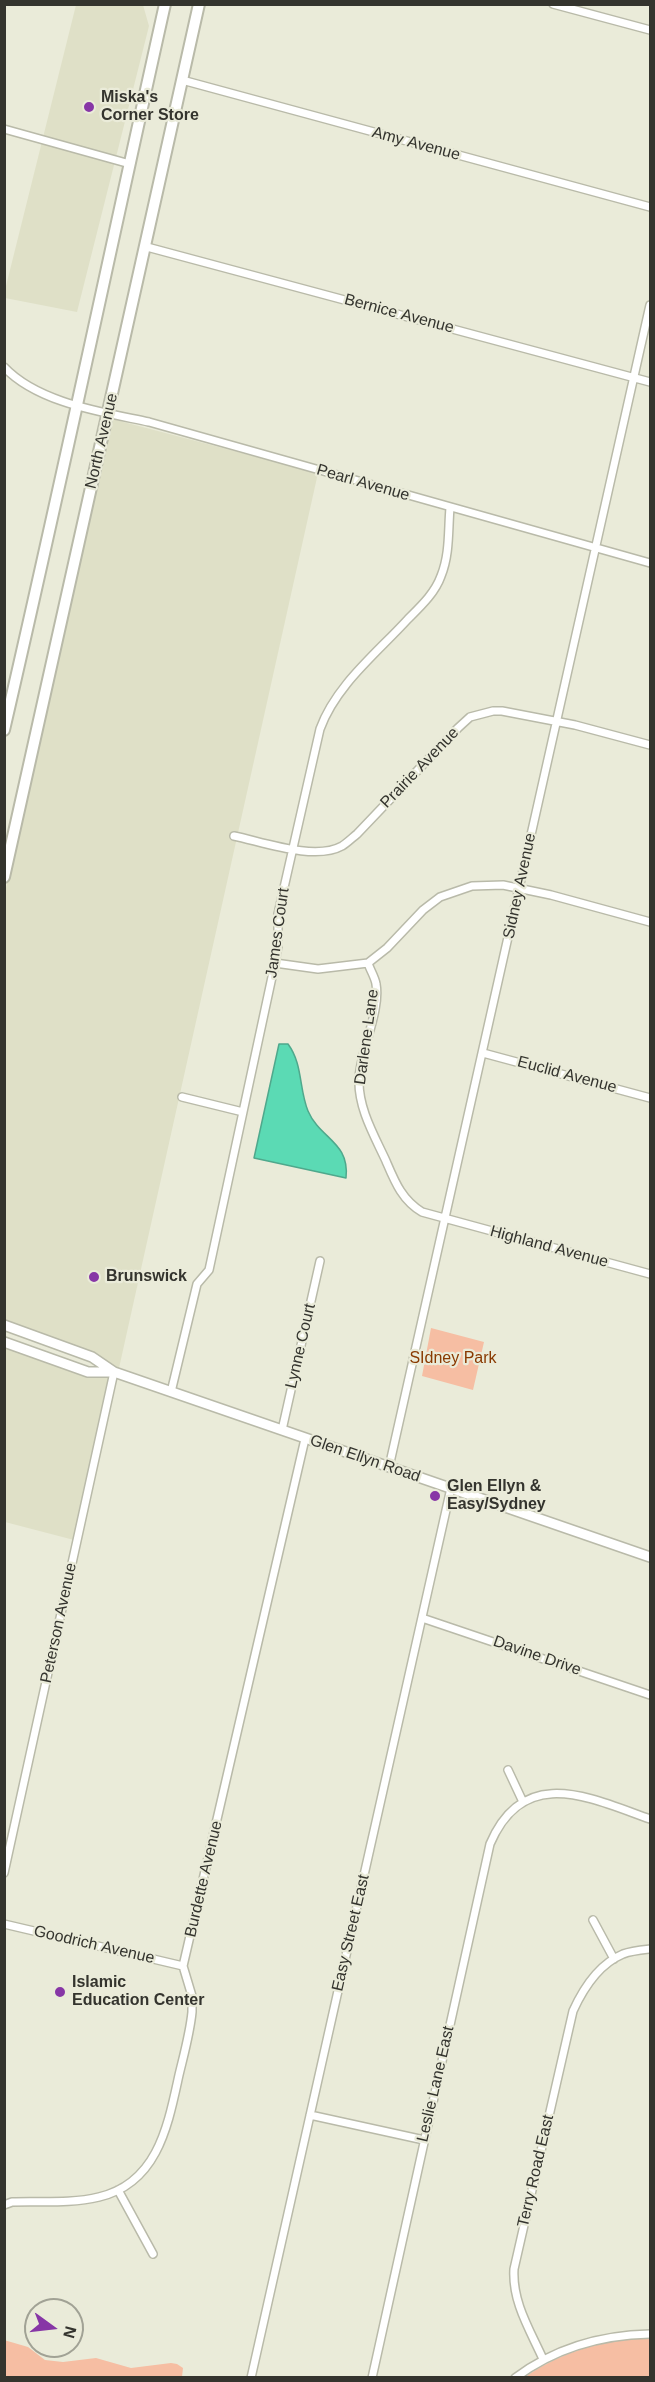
<!DOCTYPE html>
<html>
<head>
<meta charset="utf-8">
<style>
  body { margin:0 }
  #map { position:relative; width:655px; height:2382px; overflow:hidden; background:#eaebd9; font-family:Helvetica,sans-serif }
  canvas { display:block }
  .frame { position:absolute; inset:0; border:6px solid #34342e; pointer-events:none }
  .north { position:absolute; left:24px; top:2298px; width:60px; height:60px; box-sizing:border-box; background:#eaebd9; border:2px solid #a1a295; border-radius:50%; rotate:105deg; font-size:16px; font-weight:700; line-height:24px; text-align:center; color:#34342e }
  .north::after { content:''; display:block; margin:auto; width:21px; height:27px; background:#8736a6; clip-path:polygon(50% 0,100% 100%,50% 72%,0 100%) }
</style>
</head>
<body>
<div id="map">
<canvas width="655" height="2382"></canvas>
<div class="frame"></div>
<div class="north">N</div>
</div>
<script>
const c = document.querySelector('canvas').getContext('2d');
c.lineJoin = 'round';
function paint(path, color) { c.fillStyle = color; c.fill(path, 'evenodd'); }
function stroke(path, color, width, dash) { c.strokeStyle = color; c.lineWidth = width; c.lineCap = dash ? 'butt' : 'round'; c.setLineDash(dash || []); c.stroke(path); }
function drawText(font, color, halo, rows, align = 'center') {
  c.font = font + ' Helvetica,sans-serif'; c.lineWidth = 4.5; c.setLineDash([]); c.textBaseline = 'middle'; c.strokeStyle = halo; c.fillStyle = color; for (const [text, x, y, turn = 0] of rows) {
    c.save(); c.translate(x, y); c.rotate((+turn || 0) * Math.PI / 180); c.textAlign = isNaN(turn) ? turn : align; if (halo) c.strokeText(text, 0, 0); c.fillText(text, 0, 0); c.restore();
  }
}
paint(new Path2D(`
  M76 5H143L149 26 77 312 5 298V290Z
  M112 419 318 473 119 1368 5 1322V892Z
  M4 1344 111 1375 74 1540 5 1522Z`), '#dfe0c7');
paint(new Path2D(`
  M431 1328 484 1342 473 1390 422 1376Z
  M626 2337H650V2377L524 2378C554 2356 590 2345 626 2337Z
  M4 2340 28 2347 45 2360 63 2362 96 2358 131 2368 171 2363 177 2364 183 2368 182 2377H5Z`), '#f6bea3');
const water = new Path2D(`
  M279 1044H288C303 1064 299 1090 308 1111 320 1139 350 1142 346 1178L254 1158Z`);
paint(water, '#5bdab4');
stroke(water, '#4fa88c', 1.5);
const minor = new Path2D(`
  M553 4 650 30
  M182 80 650 207
  M4 129 130 164
  M147 247 650 382
  M4 367C38 403 102 412 149 422L650 563
  M234 836C263 842 315 861 342 846 347 843 352 838 357 834L458 728 470 717 493 711H502L575 725 650 745
  M275 963 318 969 368 963 387 948 423 910 440 897 472 886 503 885 551 895 650 922
  M368 963C370 970 375 977 376 984 381 1011 360 1051 359 1079 358 1108 374 1135 386 1161 395 1182 402 1200 422 1212L650 1274
  M483 1053 650 1098
  M182 1097 243 1112
  M171 1392 197 1284 209 1270 275 963 278 946V914L320 729C336 685 377 653 408 619 421 606 435 593 441 576 450 554 448 530 450 508
  M282 1430 320 1261
  M389 1467C478 1080 562 692 650 305
  M422 1618 650 1695
  M508 1770 523 1802
  M4 1873 114 1372
  M593 1920 614 1959
  M4 1924 183 1966
  M310 2115 424 2140
  M118 2190 153 2254
  M4 2205 12 2202C40 2201 71 2204 99 2197 158 2183 168 2125 179 2075 184 2054 190 2033 192 2012V1996L183 1966 305 1439
  M543 2359C530 2330 512 2302 514 2269L573 2011C583 1989 599 1964 623 1954 631 1951 641 1950 650 1949
  M251 2378 451 1488
  M372 2378 490 1844C524 1764 590 1798 650 1819
  M515 2378C555 2348 601 2335 650 2334`);
const tertiary = new Path2D(`
  M4 1325 92 1357 114 1372 650 1557
  M4 1342 88 1372H114`);
const primary = new Path2D(`
  M4 730C60 489 111 246 165 4
  M4 877 199 4`);
stroke(minor, '#b9baa9', 10);
stroke(tertiary, '#b9baa9', 12);
stroke(primary, '#b9baa9', 14);
stroke(minor, '#fff', 7);
stroke(tertiary, '#fff', 9);
stroke(primary, '#fff', 10);
for (const [x, y, r, color] of [
  [89,107,6,"#8736a6"],
  [94,1277,6,"#8736a6"],
  [435,1496,6,"#8736a6"],
  [60,1992,6,"#8736a6"]
]) { const dot = new Path2D(); dot.arc(x, y, r, 0, 2 * Math.PI); c.fillStyle = color; c.fill(dot); stroke(dot, '#eaebd9', 2); }
drawText('bold 16px', '#34342e', '#eaebd9', [
  ["Miska's",101,98],
  ["Corner Store",101,116],
  ["Brunswick",106,1277],
  ["Glen Ellyn &",447,1487],
  ["Easy/Sydney",447,1505],
  ["Islamic",72,1983],
  ["Education Center",72,2001]
], 'left');
drawText('16px', '#34342e', '#eaebd9', [
  ["Amy Avenue",416,144,15],
  ["Bernice Avenue",399,314,15],
  ["North Avenue",102,441,-77],
  ["Pearl Avenue",363,483,16],
  ["Prairie Avenue",420,768,-46],
  ["Sidney Avenue",520,886,-78],
  ["James Court",278,933,-82],
  ["Darlene Lane",367,1037,-82],
  ["Euclid Avenue",567,1075,15],
  ["Highland Avenue",549,1247,15],
  ["Lynne Court",301,1346,-77],
  ["Glen Ellyn Road",365,1459,19],
  ["Peterson Avenue",59,1623,-78],
  ["Davine Drive",537,1656,19],
  ["Burdette Avenue",204,1879,-77],
  ["Easy Street East",351,1933,-77],
  ["Goodrich Avenue",94,1945,13],
  ["Leslie Lane East",436,2084,-77],
  ["Terry Road East",536,2171,-77]
]);
drawText('16px', '#893900', '#eaebd9', [
  ["SIdney Park",453,1359]
]);
</script>
</body>
</html>
